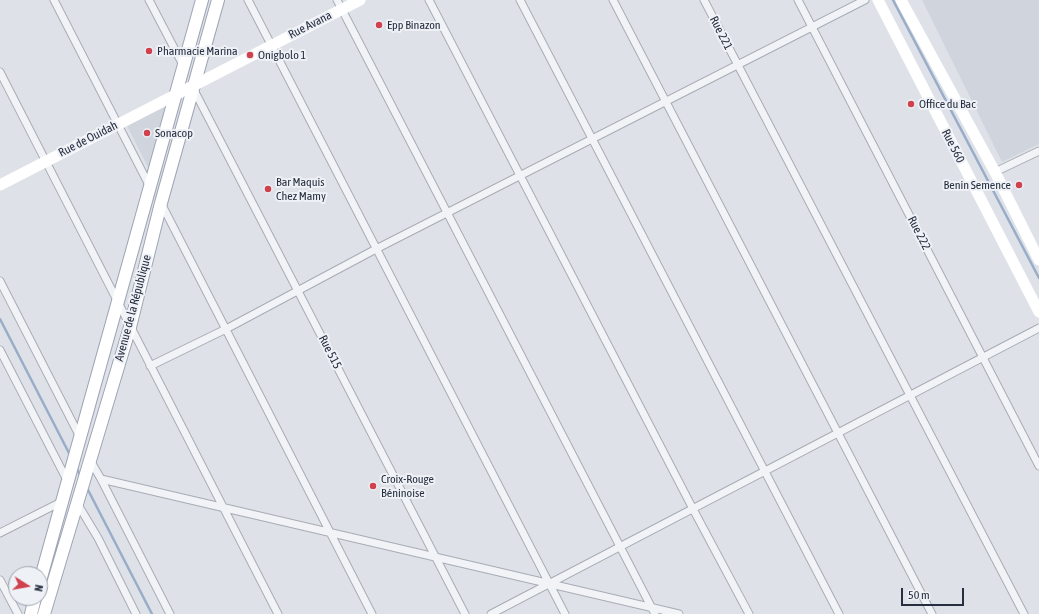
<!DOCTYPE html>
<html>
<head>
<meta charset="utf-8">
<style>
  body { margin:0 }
  #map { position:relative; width:1039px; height:614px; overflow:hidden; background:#dee2e8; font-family:"Asap Condensed",sans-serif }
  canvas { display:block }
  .north { position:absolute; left:8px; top:566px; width:40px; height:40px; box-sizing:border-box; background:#eef1f6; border:1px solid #9ea3ad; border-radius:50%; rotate:101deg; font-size:11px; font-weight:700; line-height:16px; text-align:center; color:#272e3f }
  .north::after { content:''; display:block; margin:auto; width:14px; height:18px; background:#cf424d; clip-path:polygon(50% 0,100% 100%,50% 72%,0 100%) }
  .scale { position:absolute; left:901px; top:588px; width:63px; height:18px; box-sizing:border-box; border:2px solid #272e3f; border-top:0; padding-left:5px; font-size:12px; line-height:14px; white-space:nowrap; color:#272e3f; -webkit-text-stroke:3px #eef1f6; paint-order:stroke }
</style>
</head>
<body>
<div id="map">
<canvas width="1039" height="614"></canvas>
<div class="north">N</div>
<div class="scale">50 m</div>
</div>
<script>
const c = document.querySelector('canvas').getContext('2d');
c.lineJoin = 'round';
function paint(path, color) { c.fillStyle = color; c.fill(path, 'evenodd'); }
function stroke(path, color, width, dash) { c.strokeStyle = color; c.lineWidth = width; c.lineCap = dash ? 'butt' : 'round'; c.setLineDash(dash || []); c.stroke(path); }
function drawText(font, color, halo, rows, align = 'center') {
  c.font = font + ' "Asap Condensed",sans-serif'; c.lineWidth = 4; c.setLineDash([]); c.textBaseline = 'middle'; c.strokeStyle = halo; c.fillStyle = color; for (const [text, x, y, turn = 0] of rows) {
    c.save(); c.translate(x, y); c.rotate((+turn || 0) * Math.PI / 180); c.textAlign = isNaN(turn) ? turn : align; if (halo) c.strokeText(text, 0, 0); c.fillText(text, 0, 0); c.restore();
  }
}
paint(new Path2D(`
  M922 0H1039V144L1002 162Z
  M166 106 149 169 127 126Z`), '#d0d4dd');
stroke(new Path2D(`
  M893 0 1039 278
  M0 319 70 455
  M76 467 81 477
  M86 486 152 614`), '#99adc9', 2.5);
const minor = new Path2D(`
  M54 0 149 185
  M149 0 184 67
  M248 0 565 614
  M337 0 655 614
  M429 0 693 509 749 614
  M520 0 839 614
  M613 0 932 614
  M704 0 1024 614
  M798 0 1039 466
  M0 72 278 614
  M194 90 465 614
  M995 172 1039 151
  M161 203 372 614
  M0 281 80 437
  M0 350 68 482
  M150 366 226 329 376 249 865 0
  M90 460 101 479 170 614
  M101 479 679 614
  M77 503 98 538 136 614
  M0 533 63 501
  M0 580 18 614
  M491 614 1039 328`);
const primary = new Path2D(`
  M40 581 202 0
  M31 614 35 598
  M44 614 130 327 161 203 218 0`);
stroke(minor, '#a7acb5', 9);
stroke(primary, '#9ea5b4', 14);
stroke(minor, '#f1f3f6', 7);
stroke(new Path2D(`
  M878 0 1039 312
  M901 0 995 172 1039 260
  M0 185 360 0`), '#fff', 11);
stroke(primary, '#fff', 12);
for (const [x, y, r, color] of [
  [379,25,4,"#cf424d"],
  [149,51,4,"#cf424d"],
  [250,55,4,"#cf424d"],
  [911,104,4,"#cf424d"],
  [147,133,4,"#cf424d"],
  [1019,185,4,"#cf424d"],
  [268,189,4,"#cf424d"],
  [373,486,4,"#cf424d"]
]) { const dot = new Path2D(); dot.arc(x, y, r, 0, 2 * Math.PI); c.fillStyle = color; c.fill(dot); stroke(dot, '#eef1f6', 1.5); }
drawText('12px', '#272e3f', '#eef1f6', [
  ["Rue Avana",310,25,-27],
  ["Rue 221",721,33,63],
  ["Rue de Ouidah",88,139,-27],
  ["Rue 560",953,146,63],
  ["Rue 222",919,233,63],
  ["Avenue de la République",133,308,-75],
  ["Rue 515",330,352,63]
]);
drawText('12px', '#272e3f', '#eef1f6', [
  ["Epp Binazon",387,25],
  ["Pharmacie Marina",157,51],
  ["Onigbolo 1",258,55],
  ["Office du Bac",919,104],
  ["Sonacop",155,133],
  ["Bar Maquis",276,182],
  ["Chez Mamy",276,196],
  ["Benin Semence",1011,185,"right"],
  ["Croix-Rouge",381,479],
  ["Béninoise",381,493]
], 'left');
</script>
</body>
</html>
